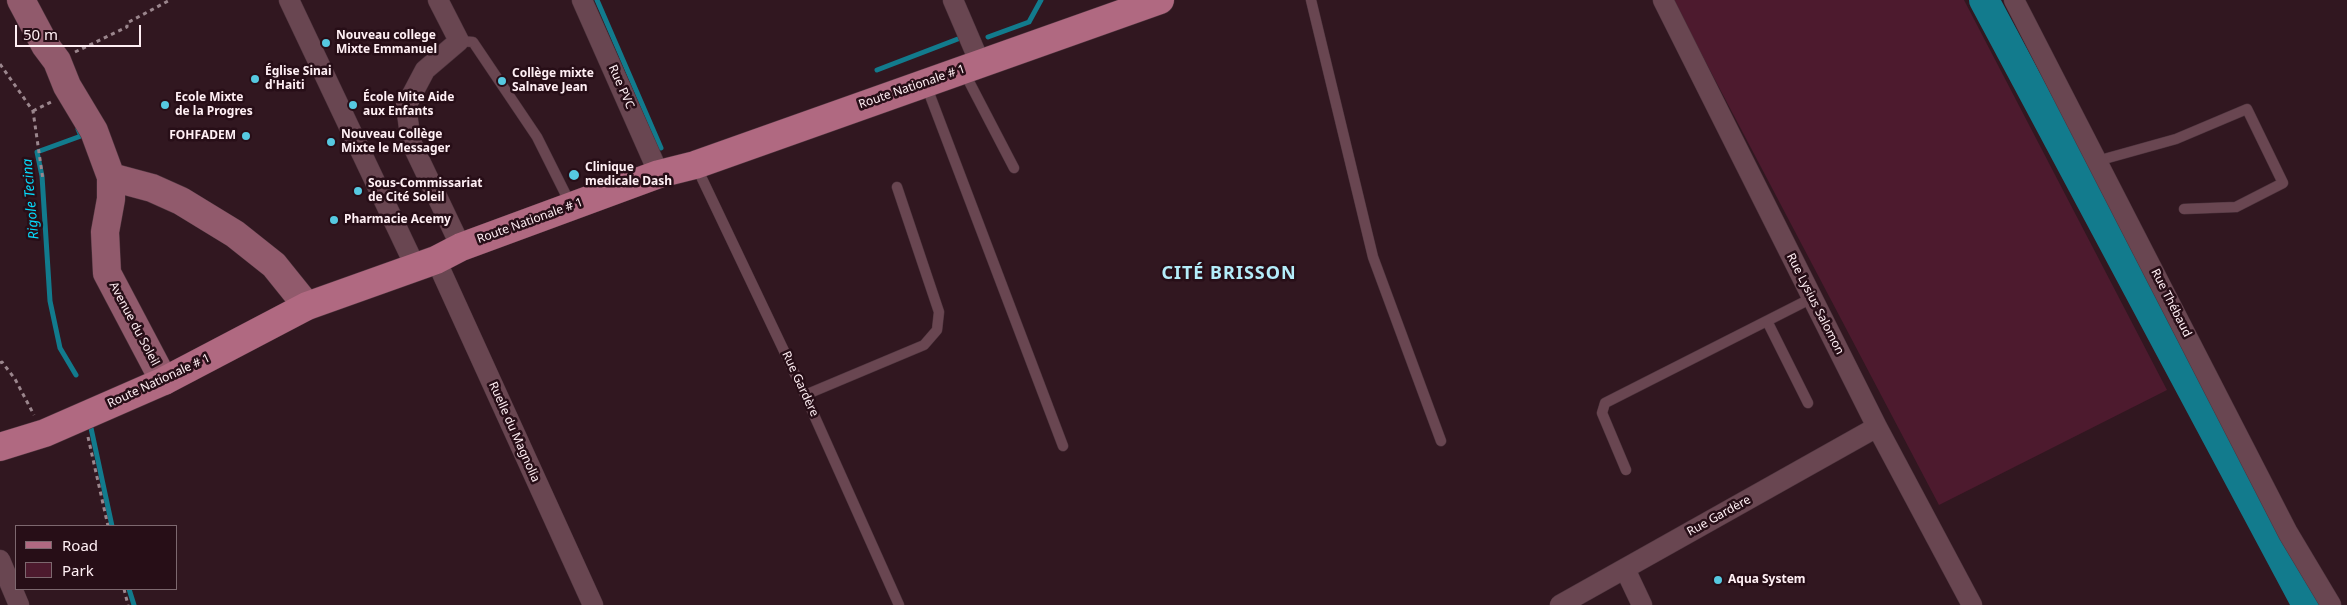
<!DOCTYPE html>
<html>
<head>
<meta charset="utf-8">
<style>
  body { margin:0 }
  #map { position:relative; width:2347px; height:605px; overflow:hidden; background:#311720; font-family:"Noto Sans",sans-serif }
  canvas { display:block }
  .legend { position:absolute; left:15px; top:525px; width:162px; height:65px; box-sizing:border-box; background:#270e17; border:1px solid #7d686f; margin:0; padding:6px 9px; list-style:none; font-size:15px; color:#ffeff4 }
  .legend li { display:flex; align-items:center; gap:10px; height:25px }
  .legend b { width:25px; border:1px solid #7d686f }
  .scale { position:absolute; left:15px; top:25px; width:126px; height:22px; box-sizing:border-box; border:2px solid #ffeff4; border-top:0; padding-left:6px; font-size:15px; line-height:18px; white-space:nowrap; color:#ffeff4; -webkit-text-stroke:4px #270e17; paint-order:stroke }
</style>
</head>
<body>
<div id="map">
<canvas width="2347" height="605"></canvas>
<ul class="legend">
<li><b style="height:6px;background:#b06981"></b>Road</li>
<li><b style="height:14px;background:#4d1a2e"></b>Park</li>
</ul>
<div class="scale">50 m</div>
</div>
<script>
const c = document.querySelector('canvas').getContext('2d');
c.lineJoin = 'round';
function paint(path, color) { c.fillStyle = color; c.fill(path, 'evenodd'); }
function stroke(path, color, width, dash) { c.strokeStyle = color; c.lineWidth = width; c.lineCap = dash ? 'butt' : 'round'; c.setLineDash(dash || []); c.stroke(path); }
function drawText(font, color, halo, rows, align = 'center') {
  c.font = font + ' "Noto Sans",sans-serif'; c.lineWidth = 5; c.setLineDash([]); c.textBaseline = 'middle'; c.strokeStyle = halo; c.fillStyle = color; for (const [text, x, y, turn = 0] of rows) {
    c.save(); c.translate(x, y); c.rotate((+turn || 0) * Math.PI / 180); c.textAlign = isNaN(turn) ? turn : align; if (halo) c.strokeText(text, 0, 0); c.fillText(text, 0, 0); c.restore();
  }
}
paint(new Path2D(`
  M1673 0H1964L2167 390 1939 505Z`), '#4d1a2e');
stroke(new Path2D(`
  M597 0 661 148
  M988 37 1029 22 1041 0
  M877 70 963 37
  M76 375 60 348 50 301 42 176 37 152 81 136 78 129
  M91 428 112 526
  M129 589 134 605`), '#127b8d', 5);
stroke(new Path2D(`
  M1984 0 2307 605`), '#127b8d', 30);
const service = new Path2D(`
  M1311 0 1373 257 1441 441
  M459 41 473 42 537 137 571 205
  M963 70 1014 168
  M926 85 1063 446
  M2097 161 2176 139 2247 109 2283 183 2236 207 2184 209
  M696 166 805 395 899 605
  M1767 321 1808 403
  M805 395 924 345 937 330 939 312 897 187
  M1626 470 1602 413 1605 403 1812 298`);
const minor = new Path2D(`
  M289 0 415 266
  M438 0 459 41 425 70 406 106 411 142 461 247
  M582 0 659 174
  M953 0 980 63
  M1663 0 1877 427 1972 605
  M2014 0 2288 533 2331 605
  M436 260 593 605
  M0 560 19 605
  M1625 569 1642 605
  M1560 605 1877 427`);
const secondary = new Path2D(`
  M21 0 45 45 57 61 67 86 94 131 111 177V199L105 232 107 273 164 381
  M111 177 152 188 181 201 235 234 274 265 307 306`);
const primary = new Path2D(`
  M0 447 45 433 164 381 307 306 436 260 461 247 659 174 695 165 1160 0`);
stroke(service, '#4e353e', 11);
stroke(minor, '#4e353e', 21);
stroke(secondary, '#4e353e', 29);
stroke(primary, '#4e353e', 29);
stroke(new Path2D(`
  M75 52 127 27V23L170 0
  M0 64 33 111 43 180
  M33 111 53 101
  M0 363 2 362 15 379 34 415
  M88 437 108 526
  M124 589 128 605`), '#9b868d', 3, [4, 4]);
stroke(service, '#694651', 10);
stroke(minor, '#694651', 20);
stroke(secondary, '#915a6c', 28);
stroke(primary, '#b06981', 28);
for (const [x, y, r, color] of [
  [326,43,5,"#56c9e1"],
  [255,79,5,"#56c9e1"],
  [502,81,5,"#56c9e1"],
  [165,105,5,"#56c9e1"],
  [353,105,5,"#56c9e1"],
  [246,136,5,"#56c9e1"],
  [331,142,5,"#56c9e1"],
  [574,175,6,"#56c9e1"],
  [358,191,5,"#56c9e1"],
  [334,220,5,"#56c9e1"],
  [1718,580,5,"#56c9e1"]
]) { const dot = new Path2D(); dot.arc(x, y, r, 0, 2 * Math.PI); c.fillStyle = color; c.fill(dot); stroke(dot, '#270e17', 2); }
drawText('bold 12px', '#ffeff4', '#270e17', [
  ["Nouveau college",336,36],
  ["Mixte Emmanuel",336,50],
  ["Église Sinai",265,72],
  ["d'Haiti",265,86],
  ["Collège mixte",512,74],
  ["Salnave Jean",512,88],
  ["Ecole Mixte",175,98],
  ["de la Progres",175,112],
  ["École Mite Aide",363,98],
  ["aux Enfants",363,112],
  ["Nouveau Collège",341,135],
  ["Mixte le Messager",341,149],
  ["FOHFADEM",236,136,"right"],
  ["Clinique",585,168],
  ["medicale Dash",585,182],
  ["Sous-Commissariat",368,184],
  ["de Cité Soleil",368,198],
  ["Pharmacie Acemy",344,220],
  ["Aqua System",1728,580]
], 'left');
drawText('12px', '#ffeff4', '#270e17', [
  ["Rue PVC",621,87,66],
  ["Route Nationale # 1",912,87,-19],
  ["Route Nationale # 1",530,221,-20],
  ["Rue Thébaud",2171,303,63],
  ["Rue Lysius Salomon",1815,304,63],
  ["Avenue du Soleil",134,324,62],
  ["Route Nationale # 1",159,381,-25],
  ["Rue Gardère",800,384,65],
  ["Ruelle du Magnolia",514,432,66],
  ["Rue Gardère",1719,516,-29]
]);
drawText('italic 14px', '#05d9fa', '#270e17', [
  ["Rigole Tecina",31,199,-95]
]);
c.letterSpacing = '1px';
drawText('bold 18px', '#b4edfa', '#270e17', [
  ["CITÉ BRISSON",1229,274]
]);
c.letterSpacing = '0px';
</script>
</body>
</html>
